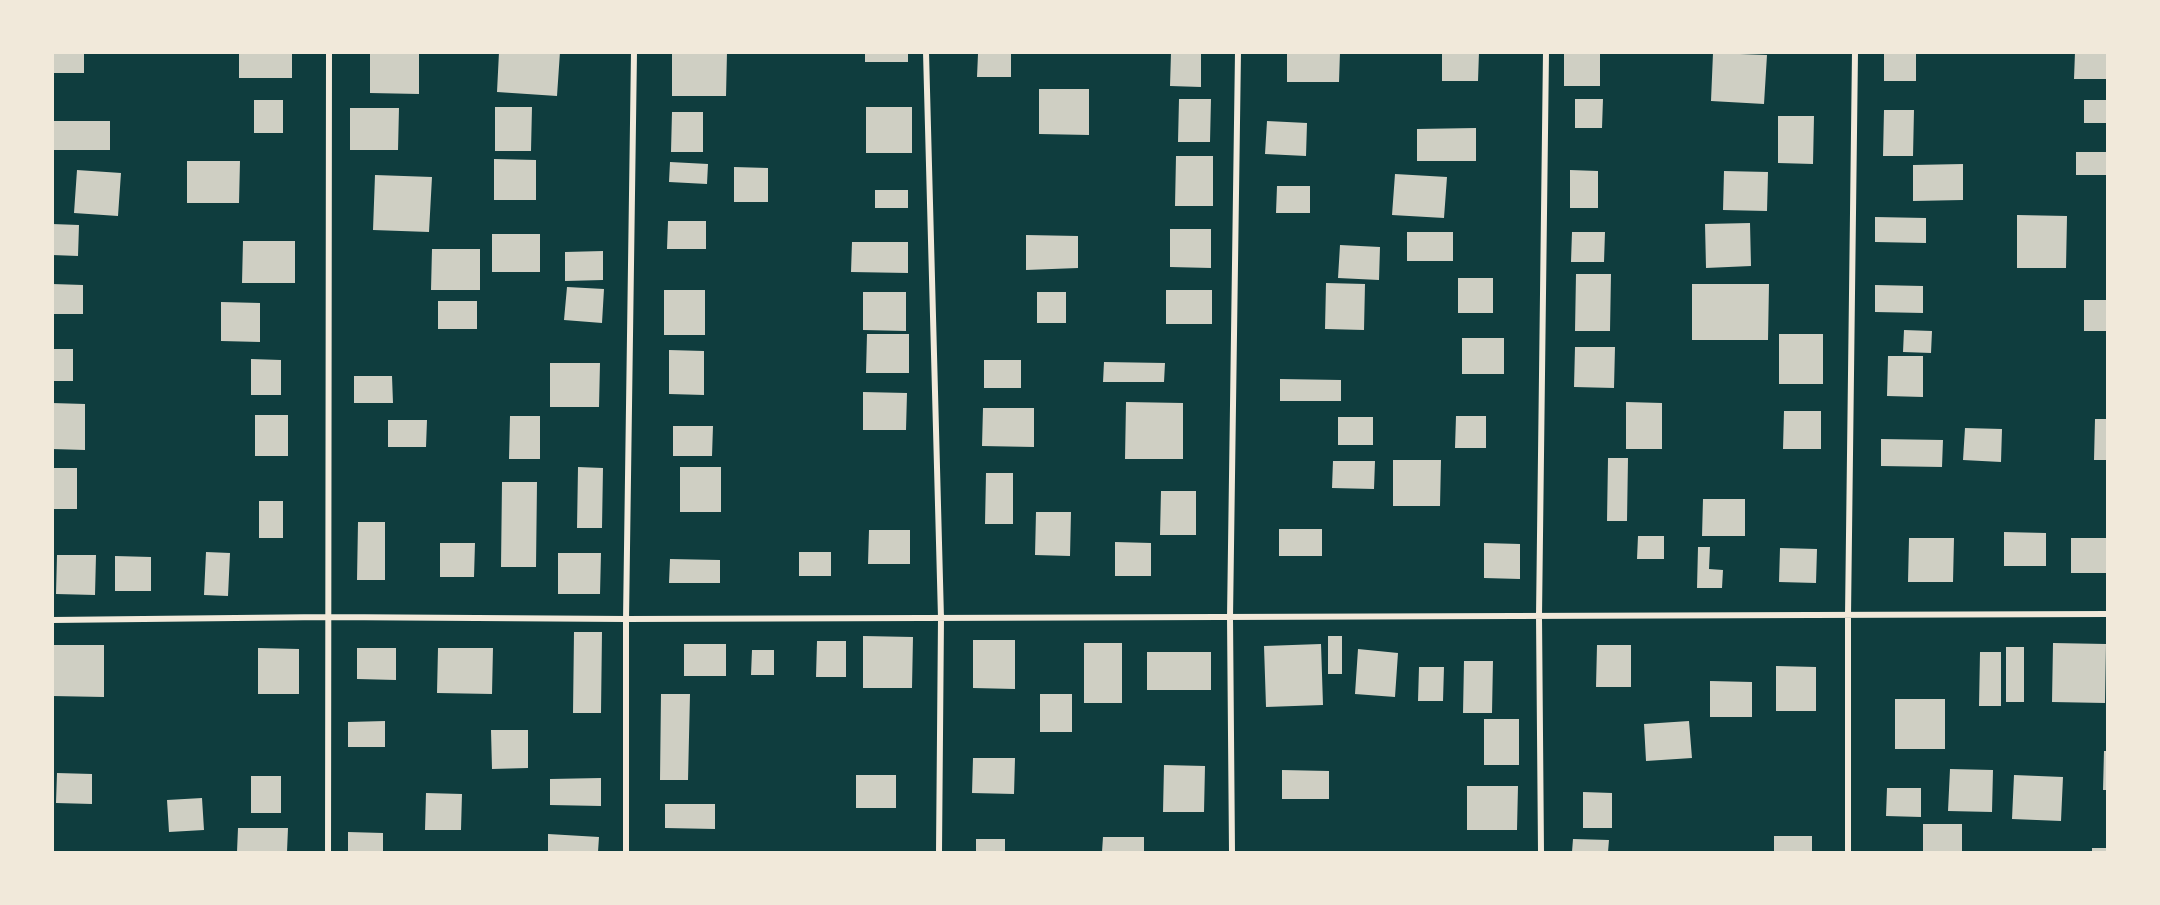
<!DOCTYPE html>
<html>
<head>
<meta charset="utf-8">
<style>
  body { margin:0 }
  #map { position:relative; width:2160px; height:905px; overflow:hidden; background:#0f3d3e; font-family:"Source Sans 3",sans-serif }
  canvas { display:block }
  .frame { position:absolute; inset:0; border:54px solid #f1e9da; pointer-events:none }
</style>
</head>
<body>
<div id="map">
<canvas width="2160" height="905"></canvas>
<div class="frame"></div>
</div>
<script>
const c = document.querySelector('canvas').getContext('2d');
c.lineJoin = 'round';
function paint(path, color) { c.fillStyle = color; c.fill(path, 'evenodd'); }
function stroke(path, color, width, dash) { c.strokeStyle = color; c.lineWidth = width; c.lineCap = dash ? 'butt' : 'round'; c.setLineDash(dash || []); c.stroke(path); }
paint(new Path2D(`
  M52 52H84V73H52Z
  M239 52H292V78H239Z
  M370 52H419V94L370 93Z
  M499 52H560L557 96 497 92Z
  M672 52H727L726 96H672Z
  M865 52H908V62H865Z
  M1287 52H1340L1339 82H1287Z
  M1442 52H1479L1478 81H1442Z
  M1564 52H1600V86H1564Z
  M1884 52H1916V81H1884Z
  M2075 52H2108V79H2074Z
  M1171 53H1201V87L1170 86Z
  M1713 53 1767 55 1764 104 1711 101Z
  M978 54H1011V77H977Z
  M1039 89H1089V135L1039 134Z
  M1179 99H1211L1210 142H1178Z
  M1575 99H1603L1602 128H1575Z
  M254 100H283V133H254Z
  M2084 100H2108V123H2084Z
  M495 107H532L531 151H495Z
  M866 107H912V153H866Z
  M350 108H399L398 150H350Z
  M1884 110H1914L1913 156H1883Z
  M672 112H703V152H671Z
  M1778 116H1814L1813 164 1778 163Z
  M52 121H110V150H52Z
  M1267 121 1307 123 1306 156 1265 154Z
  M1476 128V161H1417V129Z
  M2076 152H2108V175H2076Z
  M1176 156H1213V206H1175Z
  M494 159 536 160V200H494Z
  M187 161H240L239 203H187Z
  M670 162 708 164 707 184 669 182Z
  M1963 164V200L1913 201V165Z
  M734 167 768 168V202H734Z
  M77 170 121 173 118 216 74 213Z
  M1570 170 1598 171V208H1570Z
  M1724 171 1768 172 1767 211 1723 210Z
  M1395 174 1447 177 1444 218 1392 215Z
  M375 175 432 177 429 232 373 230Z
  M1277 186H1310V213H1276Z
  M875 190H908V208H875Z
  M2017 215 2067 216 2066 268H2017Z
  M1875 217 1926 218V243L1875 242Z
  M668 221H706V249H667Z
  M1750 223 1751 266 1706 268 1705 224Z
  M52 224 79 225 78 256 52 255Z
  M1170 229H1211V268L1170 267Z
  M1407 232H1453V261H1407Z
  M1572 232H1605L1604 262H1571Z
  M492 234H540V272H492Z
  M1026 235 1078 236V268L1026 270Z
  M243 241H295V283H242Z
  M852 242H908V273L851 272Z
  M1340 245 1380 247 1379 280 1338 278Z
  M432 249H480V290H431Z
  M603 251V280L565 281V252Z
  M1576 274H1611L1610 331H1575Z
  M1458 278H1493V313H1458Z
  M1326 283 1365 284 1364 330 1325 329Z
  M52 284 83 285V314H52Z
  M1692 284H1769L1768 340H1692Z
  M1875 285 1923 286V313L1875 312Z
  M567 287 604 289 602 323 564 320Z
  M664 290H705V335H664Z
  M1166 290H1212V324H1166Z
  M863 292H906V331L863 330Z
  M1037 292H1066V323H1037Z
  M2084 300H2108V331H2084Z
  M438 301H477V329H438Z
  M221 302 260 303V342L221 341Z
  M1904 330 1932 331 1931 353 1903 352Z
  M867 334H909V373H866Z
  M1779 334H1823V384H1779Z
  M1462 338H1504V374H1462Z
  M1575 347H1615L1614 388 1574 387Z
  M52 349H73V381H52Z
  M669 350 704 351V395L669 394Z
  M1888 356H1923V397L1887 396Z
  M251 359 281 360V395H251Z
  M984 360H1021V388H984Z
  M1104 362 1165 363 1164 382H1103Z
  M550 363H600L599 407H550Z
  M354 376H392L393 403H354Z
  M1280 379 1341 380V401H1280Z
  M863 392 907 393 906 430H863Z
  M1126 402 1183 403V459H1125Z
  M1626 402 1662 403V449H1626Z
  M52 403 85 404V450L52 449Z
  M983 408H1034V447L982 446Z
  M1784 411H1821V449H1783Z
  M255 415H288V456H255Z
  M510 416H540V459H509Z
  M1456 416H1486V448H1455Z
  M1338 417H1373V445H1338Z
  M2095 419H2108V460H2094Z
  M388 420H427L426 447H388Z
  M673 426H713L712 456H673Z
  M1965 428 2002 429 2001 462 1963 460Z
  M1881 439 1943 440 1942 467 1881 466Z
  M1608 458H1628L1627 521H1607Z
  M1393 460H1441L1440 506H1393Z
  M1333 461H1375L1374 489 1332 488Z
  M578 467 603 468 602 528H577Z
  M680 467H721V512H680Z
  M52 468H77V509H52Z
  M986 473H1013V524H985Z
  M502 482H537L536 567H501Z
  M1161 491H1196V535H1160Z
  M1703 499H1745V536H1702Z
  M259 501H283V538H259Z
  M1036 512H1071L1070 556 1035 555Z
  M358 522H385V580H357Z
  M1279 529H1322V556H1279Z
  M869 530H910V564H868Z
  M2004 532 2046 533V566H2004Z
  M1638 536H1664V559H1637Z
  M1909 538H1954L1953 582H1908Z
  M2071 538H2108V573H2071Z
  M1115 542 1151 543V576H1115Z
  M440 543H475L474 577H440Z
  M1484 543 1520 544V579L1484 578Z
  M1698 547H1710L1709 569 1723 570 1722 588H1697Z
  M1780 548 1817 549 1816 583 1779 582Z
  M206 552 230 553 228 596 204 595Z
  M799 552H831V576H799Z
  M558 553H601L600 594H558Z
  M57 555H96L95 595 56 594Z
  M115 556 151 557V591H115Z
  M670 559 720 560V583H669Z
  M574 632H602L601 713H573Z
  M863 636 913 637 912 688H863Z
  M1328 636H1342V674H1328Z
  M973 640H1015V689L973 688Z
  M817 641H846V677H816Z
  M1084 643H1122V703H1084Z
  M2053 643 2106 644 2105 703 2052 702Z
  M684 644H726V676H684Z
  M1321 644 1323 705 1266 707 1264 646Z
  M52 645H104V697L52 696Z
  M1597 645H1631V687H1596Z
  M2006 647H2024V702H2006Z
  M258 648 299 649V694H258Z
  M357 648H396V680L357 679Z
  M438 648H493L492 694 437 693Z
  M1358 649 1398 653 1395 697 1355 694Z
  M752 650H774V675H751Z
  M1147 652H1211V690H1147Z
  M1980 652H2001V706H1979Z
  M1464 661H1493L1492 713H1463Z
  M1776 666 1816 667V711H1776Z
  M1419 667H1444L1443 701H1418Z
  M1710 681 1752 682V717H1710Z
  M661 694H690L688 780H660Z
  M1040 694H1072V732H1040Z
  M1895 699H1945V749H1895Z
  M1484 719H1519V765H1484Z
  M385 721V747H348V722Z
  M1689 721 1692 758 1646 761 1644 724Z
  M491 730H528V768L492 769Z
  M2104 751H2108V790H2103Z
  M973 758H1015L1014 794 972 793Z
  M1164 765 1205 766 1204 812H1163Z
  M1950 769 1993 770 1992 812 1948 811Z
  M1282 770 1329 771V799H1282Z
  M57 773 92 774V804L56 803Z
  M856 775H896V808H856Z
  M2014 775 2063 777 2061 821 2012 819Z
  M251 776H281V813H251Z
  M601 778V806L550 805V779Z
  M1467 786H1518L1517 830H1467Z
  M1887 788H1921V817L1886 816Z
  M1583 792 1612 793V828H1583Z
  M426 793 462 794 461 830H425Z
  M202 798 204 830 169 832 167 800Z
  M665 804H715V829L665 828Z
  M1923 824H1962V852H1923Z
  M238 828H288L287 852H237Z
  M348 832 383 833V852H348Z
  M548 834 599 837 598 852H548Z
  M1774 836H1812V852H1774Z
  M1103 837H1144V852H1102Z
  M976 839H1005V852H976Z
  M1573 839 1609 840 1608 852H1572Z
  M2092 848H2108V852H2092Z`), '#cfcfc3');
stroke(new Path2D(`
  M926 52 941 618 939 852
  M52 620 327 617 626 619 2108 614
  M328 852 329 52
  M626 852V619L634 52
  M1232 852 1230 617 1238 52
  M1541 852 1539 616 1546 52
  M1848 852V615L1855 52`), '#f1e9da', 6);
</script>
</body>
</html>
